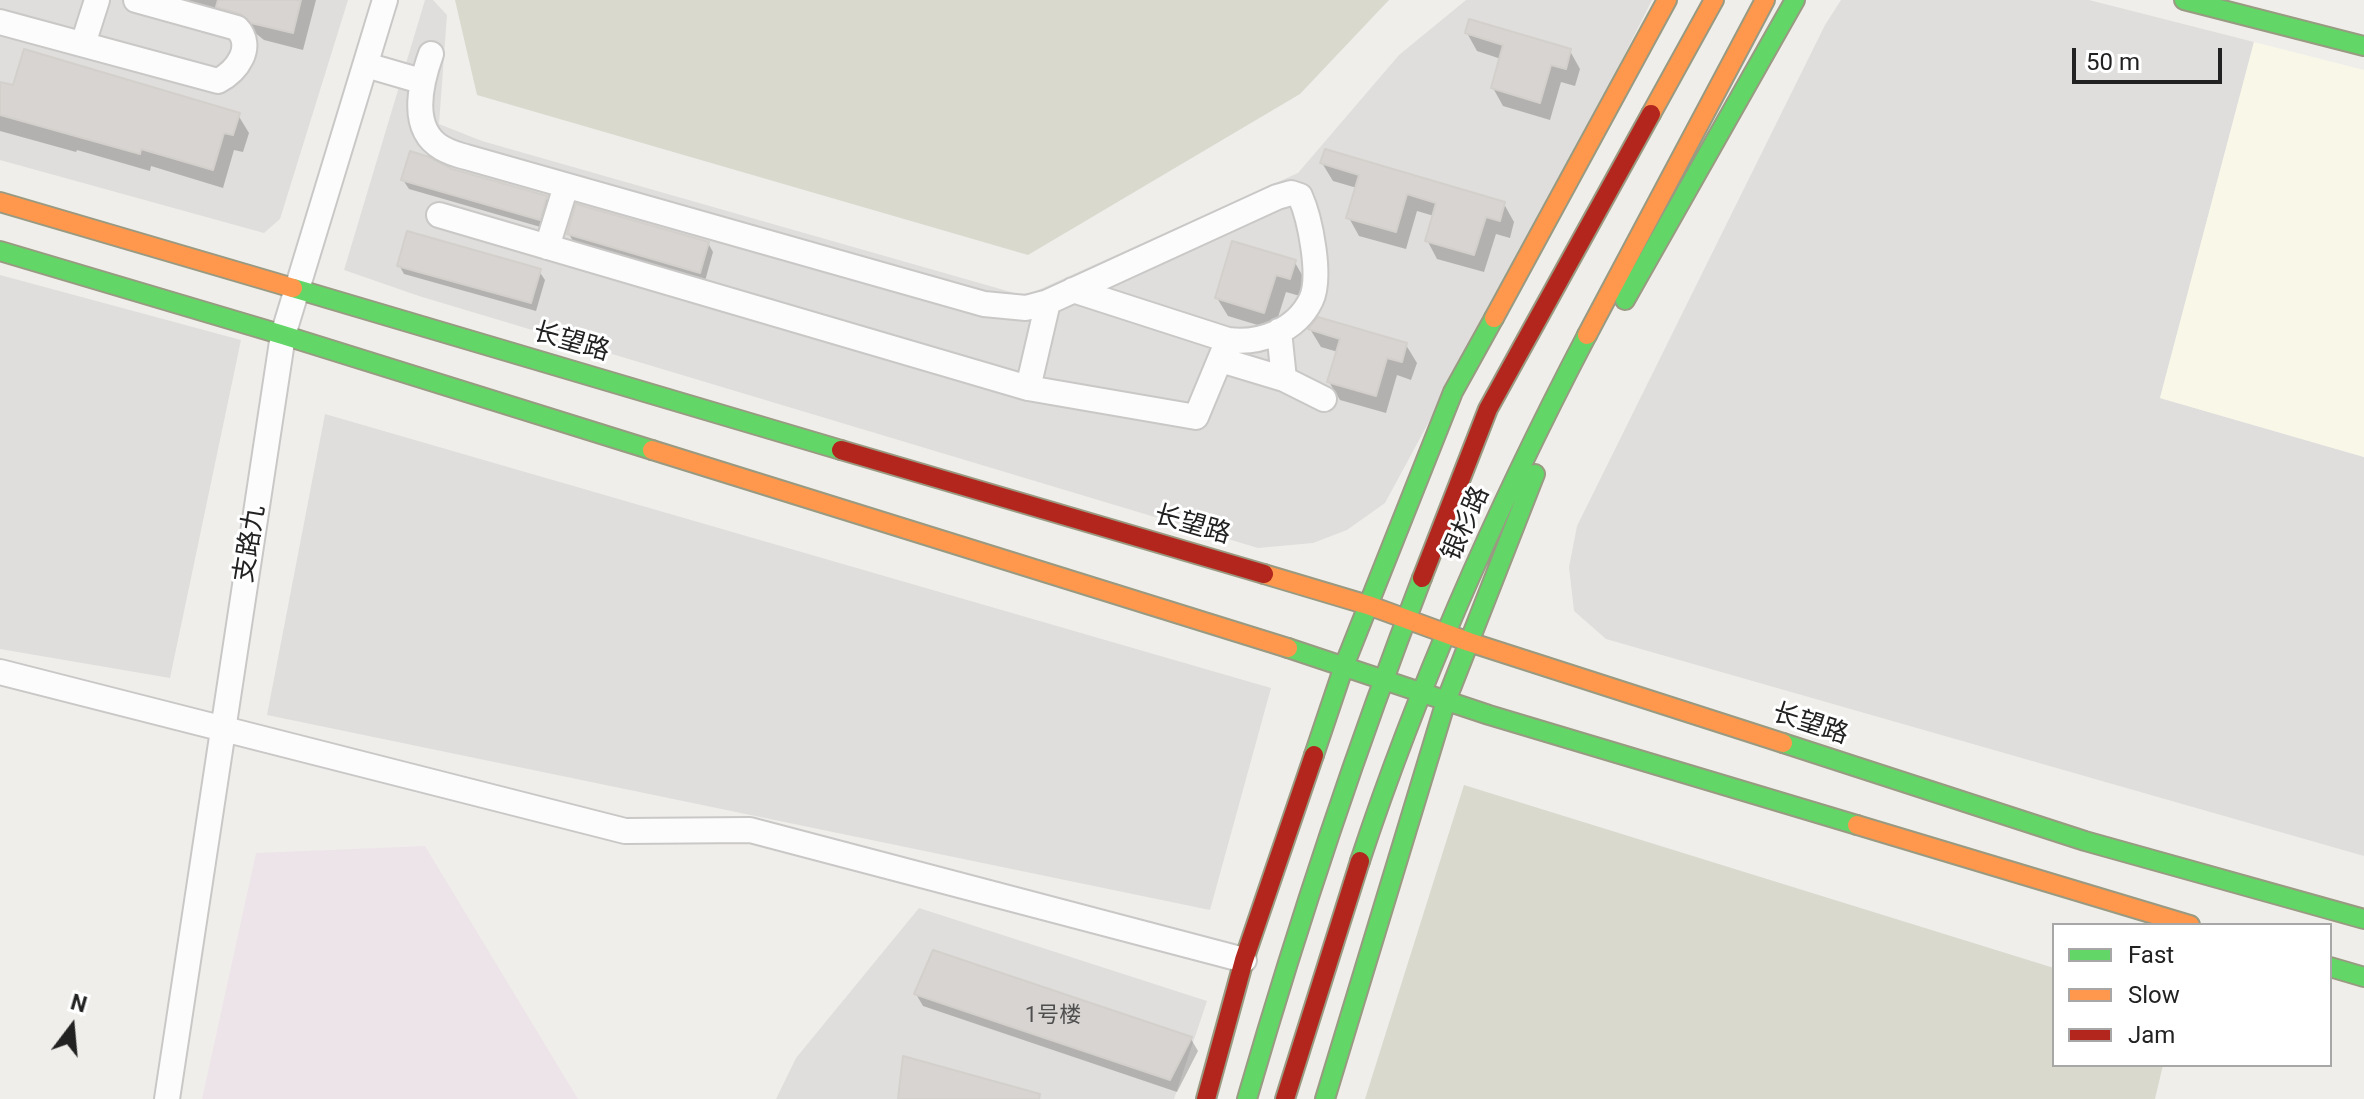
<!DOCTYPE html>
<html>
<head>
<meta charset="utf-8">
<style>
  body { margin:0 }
  #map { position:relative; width:2364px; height:1099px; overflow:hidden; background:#f0eeeb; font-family:Roboto,sans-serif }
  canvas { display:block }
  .legend { position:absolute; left:2052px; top:923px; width:280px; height:144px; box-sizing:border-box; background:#fff; border:2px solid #a7a7a7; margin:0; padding:10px 14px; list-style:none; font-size:24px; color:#222 }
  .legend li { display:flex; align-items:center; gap:16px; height:40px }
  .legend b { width:40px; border:2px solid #a7a7a7 }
  .north { position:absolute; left:32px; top:987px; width:80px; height:80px; -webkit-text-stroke:6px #fff; paint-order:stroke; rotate:16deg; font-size:22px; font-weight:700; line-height:32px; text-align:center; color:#222 }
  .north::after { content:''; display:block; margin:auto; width:28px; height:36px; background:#222; clip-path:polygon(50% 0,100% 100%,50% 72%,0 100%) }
  .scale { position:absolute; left:2072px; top:48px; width:150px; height:36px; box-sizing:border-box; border:4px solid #222; border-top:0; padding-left:10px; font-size:24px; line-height:28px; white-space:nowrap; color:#222; -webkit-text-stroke:6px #fff; paint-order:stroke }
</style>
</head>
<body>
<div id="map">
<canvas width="2364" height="1099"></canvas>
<ul class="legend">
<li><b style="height:10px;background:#63d668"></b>Fast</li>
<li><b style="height:10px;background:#ff974d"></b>Slow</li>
<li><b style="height:10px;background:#b3261e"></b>Jam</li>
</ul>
<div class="north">N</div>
<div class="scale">50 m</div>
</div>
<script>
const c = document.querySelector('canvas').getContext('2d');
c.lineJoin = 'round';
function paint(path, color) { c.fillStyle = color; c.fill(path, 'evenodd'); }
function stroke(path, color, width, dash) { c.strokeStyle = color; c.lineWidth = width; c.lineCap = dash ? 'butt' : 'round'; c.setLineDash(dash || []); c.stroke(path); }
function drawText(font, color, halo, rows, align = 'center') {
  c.font = font + ' Roboto,"Noto Sans SC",sans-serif'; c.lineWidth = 6; c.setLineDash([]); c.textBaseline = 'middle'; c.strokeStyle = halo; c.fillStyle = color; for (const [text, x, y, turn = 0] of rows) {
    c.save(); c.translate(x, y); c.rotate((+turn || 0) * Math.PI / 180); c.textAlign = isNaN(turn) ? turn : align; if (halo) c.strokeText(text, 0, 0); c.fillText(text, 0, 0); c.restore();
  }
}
paint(new Path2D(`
  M0 0H348L280 219 264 233 0 160Z
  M425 0H433L447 15 439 124 482 141 1025 296 1298 173 1399 55 1466 0H1652L1582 139 1385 503 1347 530 1313 543 1258 548 419 296 344 270Z
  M1841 0H2089L2254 42 2160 398 2364 457V856L1606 639 1574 611 1569 567 1577 526 1825 25Z
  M0 275 241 340 170 678 0 649Z
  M325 414 1271 688 1210 910 267 715Z
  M919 908 1207 1001 1174 1099H776L796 1058Z`), '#dfdedc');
paint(new Path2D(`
  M425 846 578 1099H202L256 853Z`), '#ede4e9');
paint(new Path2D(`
  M2254 42 2364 70V457L2160 398Z`), '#f8f7e8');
paint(new Path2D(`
  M455 0H1389L1300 94 1028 255 477 95Z
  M1464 785 2054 968V1065H2163L2155 1099H1365Z`), '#d9d9cd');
paint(new Path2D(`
  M147 0H316L303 50 264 40 254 32 228 23Z
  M1467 33 1570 51 1580 69 1575 86 1561 82 1550 120 1503 106 1493 88 1501 59 1477 51Z
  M0 84 238 115 249 133 243 152 234 150 223 188 151 166 150 171 77 150 76 152 0 131Z
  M1322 163 1504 204 1514 222 1510 238 1496 234 1484 272 1437 259 1427 240 1434 216 1417 211 1406 249 1359 236 1349 218 1357 188 1333 181Z
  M451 171 546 197 551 206 544 228 409 189 403 180Z
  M569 234 708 243 713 252 705 281 574 243Z
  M1294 261 1305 280 1300 296 1286 292 1274 330 1228 316 1217 298Z
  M399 265 539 271 545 280 536 311 404 274Z
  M1310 329 1406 345 1417 363 1411 380 1397 375 1386 413 1340 400 1329 382 1338 352 1321 347Z
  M916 994 1191 1039 1198 1051 1177 1092 923 1006Z`), '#0003');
const building = new Path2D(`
  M218 0H301L293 33 251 23 241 14 216 7Z
  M1469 19 1571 49 1566 69 1551 65 1540 103 1491 88 1503 45 1465 33Z
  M24 49 240 113 233 135 224 133 213 170 141 149 140 154 0 115V82L13 85Z
  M1325 149 1505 202 1500 221 1486 217 1474 255 1425 241 1436 203 1407 194 1396 232 1346 218 1359 175 1320 163Z
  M410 151 429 157 452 169 547 196 540 220 401 180Z
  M576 204 709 242 700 273 567 234Z
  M407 231 541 269 531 303 397 266Z
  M1232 241 1296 260 1290 279 1276 275 1264 313 1215 298Z
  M1318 317 1407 343 1402 362 1387 358 1376 396 1327 382 1340 339 1308 329Z
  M933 950 1192 1037 1170 1080 914 994Z
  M903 1056 1040 1094 1039 1099H898Z`);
paint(building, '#d7d4d2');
stroke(building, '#d3d0cc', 2);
const street = new Path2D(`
  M0 22 218 81C237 71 255 47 237 28L136 0
  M83 44 97 0
  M431 54C421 82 409 129 442 148 449 152 458 155 466 157L984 304 1026 308 1048 302 1277 197 1291 193 1300 196C1310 218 1322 277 1311 300 1296 331 1260 344 1228 340L1073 290
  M366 65 421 81
  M439 215 1028 388 1196 417 1228 340
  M547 247 566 186
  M1279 331 1284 379
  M1221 360 1284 379 1324 399
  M1028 388 1048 302
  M0 672 625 831 750 830 1244 960
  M167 1099 283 335 385 0`);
const fast = new Path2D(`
  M2184 0 2364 46
  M0 251 283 335 652 450
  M293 288 841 450
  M1625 300 1795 0
  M1288 648 1489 715 1857 825
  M1783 743 2085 841 2364 919
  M1314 755 1344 666 1453 392 1494 318
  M1360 861C1420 680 1498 505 1587 335
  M2330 967 2364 977
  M1247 1099C1298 923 1356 749 1422 578
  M1325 1099 1446 701 1535 474`);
const slow = new Path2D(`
  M1651 114 1714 0
  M0 202 293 288
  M1494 318 1667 0
  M1587 335 1765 0
  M652 450 1288 648
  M1264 574 1368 605 1469 642 1783 743
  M1857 825 2190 925`);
const jam = new Path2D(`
  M841 450 1264 574
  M1422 578 1488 409 1651 114
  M1206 1099 1244 960 1314 755
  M1285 1099 1360 861`);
stroke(street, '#c9c8c7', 28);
stroke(fast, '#999a82', 22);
stroke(slow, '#999a82', 22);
stroke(jam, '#999a82', 22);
stroke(street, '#fdfcfc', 24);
stroke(fast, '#63d668', 18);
stroke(slow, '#ff974d', 18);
stroke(jam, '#b3261e', 18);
drawText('22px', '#4f4e4e', null, [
  ["1号楼",1053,1016]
]);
drawText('26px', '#222', '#fff', [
  ["长望路",571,343,16],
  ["银杉路",1467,524,-66],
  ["长望路",1192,526,16],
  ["支路九",251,544,-81],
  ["长望路",1810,725,18]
]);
</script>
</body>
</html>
